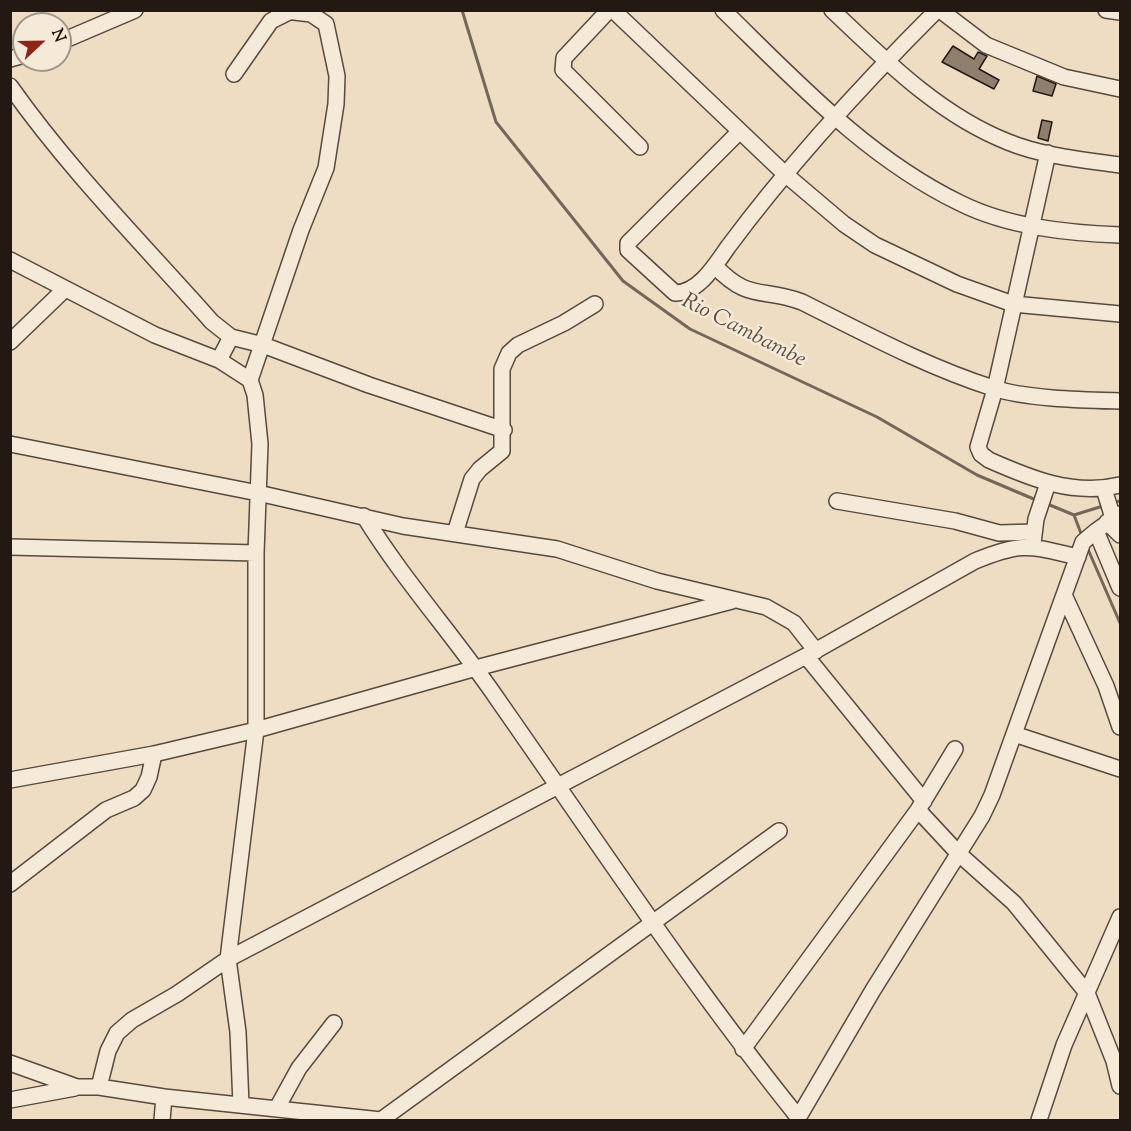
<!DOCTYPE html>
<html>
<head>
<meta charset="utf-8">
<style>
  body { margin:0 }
  #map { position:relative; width:1131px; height:1131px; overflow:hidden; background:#efddc3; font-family:"Sorts Mill Goudy",serif }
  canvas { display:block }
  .frame { position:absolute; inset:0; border:12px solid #241912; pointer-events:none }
  .north { position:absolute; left:12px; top:12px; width:60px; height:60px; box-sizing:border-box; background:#f5e9d8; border:2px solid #a19689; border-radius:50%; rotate:68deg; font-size:16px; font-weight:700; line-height:24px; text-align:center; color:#241912 }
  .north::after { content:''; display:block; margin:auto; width:21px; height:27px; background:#8f2418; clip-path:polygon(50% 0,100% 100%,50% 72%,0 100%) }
</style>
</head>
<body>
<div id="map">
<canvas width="1131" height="1131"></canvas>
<div class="frame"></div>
<div class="north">N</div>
</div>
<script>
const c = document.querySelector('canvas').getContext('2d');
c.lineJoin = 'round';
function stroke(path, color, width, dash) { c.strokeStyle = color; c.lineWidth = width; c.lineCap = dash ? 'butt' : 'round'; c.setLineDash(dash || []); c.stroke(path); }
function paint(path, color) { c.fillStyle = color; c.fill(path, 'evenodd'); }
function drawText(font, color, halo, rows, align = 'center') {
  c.font = font + ' "Sorts Mill Goudy",serif'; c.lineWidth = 5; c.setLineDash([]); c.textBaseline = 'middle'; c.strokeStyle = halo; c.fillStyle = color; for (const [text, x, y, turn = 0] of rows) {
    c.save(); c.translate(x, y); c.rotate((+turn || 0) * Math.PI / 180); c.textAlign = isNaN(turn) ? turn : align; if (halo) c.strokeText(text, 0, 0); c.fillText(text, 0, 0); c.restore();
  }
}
stroke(new Path2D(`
  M462 10 496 122 623 281 690 329 877 417 977 475 1036 500
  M1045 503 1074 515
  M1112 503 1120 501
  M1074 515 1082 536
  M1074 515 1103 506
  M1087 547 1120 623`), '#746658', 3);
const building = new Path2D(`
  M953 46 974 59 978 52 987 56 979 69 999 80 994 89 942 62Z
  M1037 76 1056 84 1052 96 1033 91Z
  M1042 120 1052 122 1048 141 1038 138Z`);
paint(building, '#8e7f6e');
stroke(building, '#241912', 1.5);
const minor = new Path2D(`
  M609 10 564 58 563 70 640 147
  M613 10 785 174 844 224 875 245 957 284 1013 304 1120 314
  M723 10C796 81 867 158 960 203 1008 227 1067 233 1120 235
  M832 10C885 60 939 115 1008 142 1042 156 1084 160 1120 165
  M940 10 986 45 1064 77 1120 89
  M1106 10 1120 12
  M60 42 135 10
  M10 59 24 55
  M234 74 271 21 291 11
  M10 86C70 171 143 244 212 322L231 337 219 360 250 380 255 395 260 444 256 553V730L228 959 238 1032 241 1105
  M740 131 628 243V250L675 293C699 293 716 264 728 247 791 162 862 85 937 10
  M1048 153 995 389 978 447 981 454 989 460C1032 479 1073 496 1120 485
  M10 260 155 335 219 360
  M715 266C749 302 762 287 802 302 864 333 927 367 993 388 1027 399 1085 400 1120 401
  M231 337 263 345 369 385 504 430
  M10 342 64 290
  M250 380 301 230 326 168 336 104 337 76 326 24 311 14 278 10
  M10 444 258 493 403 526 557 549 657 581 766 607 794 623 816 651
  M1104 489 1113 518
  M837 501 955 521 999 533 1034 532
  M1120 514 1096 531 1120 588
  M364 516C404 581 455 637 498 700 596 840 691 984 798 1117
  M1107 522 1120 535
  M455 533 472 479 480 469 502 451V369L509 353 518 345 564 323 595 304
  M1033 543 1036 519 1048 483
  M10 547 256 553
  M1065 597 1106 686 1120 727
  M806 656 924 801
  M1014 734 1120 769
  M10 780 154 754 256 730 476 668 732 601
  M918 810 958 853 1014 903 1087 993 1114 1061 1120 1086
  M10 884 106 810 134 798 143 790 149 777 154 754
  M743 1049 918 810 955 749
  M10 1063 77 1087H99L164 1097 381 1120
  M99 1087 108 1051 117 1033 132 1020 177 994 228 959 806 656 975 561C1023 541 1030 546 1078 557
  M10 1100 75 1088
  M277 1108 299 1068 334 1023
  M162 1120 164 1097
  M381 1120 779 831
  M797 1120 873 990 982 816 992 795 1083 542 1096 531
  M1039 1120 1064 1045 1120 917`);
stroke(minor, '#574a3e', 18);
stroke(minor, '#f5e9d8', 15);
drawText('italic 22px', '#5a4d41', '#f5e9d8', [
  ["Rio Cambambe",743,332,27]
]);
</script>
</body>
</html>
